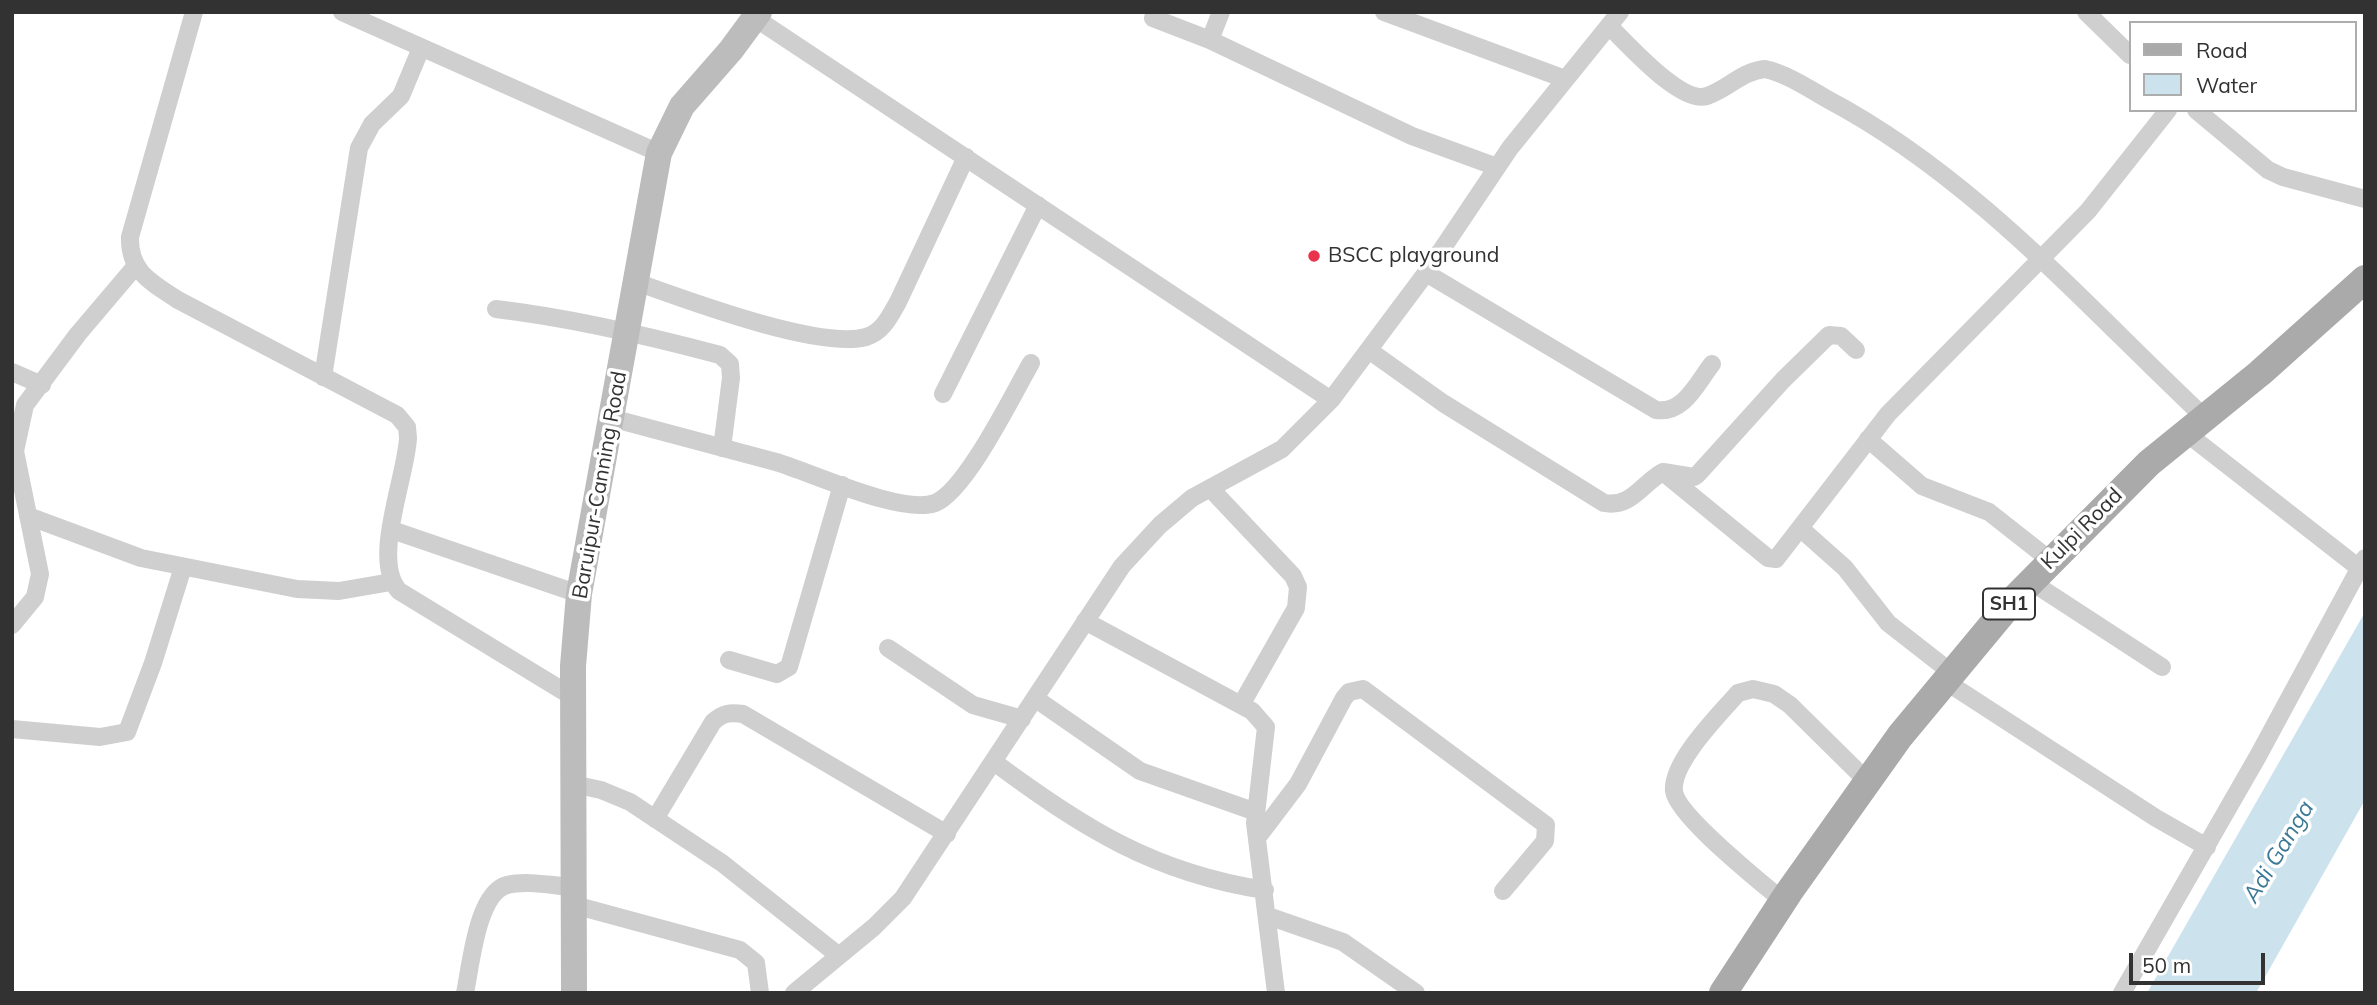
<!DOCTYPE html>
<html>
<head>
<meta charset="utf-8">
<style>
  body { margin:0 }
  #map { position:relative; width:2377px; height:1005px; overflow:hidden; background:#fff; font-family:Mulish,sans-serif }
  canvas { display:block }
  .frame { position:absolute; inset:0; border:14px solid #323232; pointer-events:none }
  .legend { position:absolute; left:2129px; top:21px; width:228px; height:91px; box-sizing:border-box; background:#fff; border:2px solid #adadad; margin:0; padding:9px 12px; list-style:none; font-size:21px; color:#323232 }
  .legend li { display:flex; align-items:center; gap:14px; height:35px }
  .legend b { width:35px; border:2px solid #adadad }
  .scale { position:absolute; left:2129px; top:953px; width:136px; height:32px; box-sizing:border-box; border:4px solid #323232; border-top:0; padding-left:9px; font-size:21px; line-height:24px; white-space:nowrap; color:#323232; -webkit-text-stroke:5px #fff; paint-order:stroke }
</style>
</head>
<body>
<div id="map">
<canvas width="2377" height="1005"></canvas>
<div class="frame"></div>
<ul class="legend">
<li><b style="height:9px;background:#aaa"></b>Road</li>
<li><b style="height:19px;background:#cce3ee"></b>Water</li>
</ul>
<div class="scale">50 m</div>
</div>
<script>
const c = document.querySelector('canvas').getContext('2d');
c.lineJoin = 'round';
function paint(path, color) { c.fillStyle = color; c.fill(path, 'evenodd'); }
function stroke(path, color, width, dash) { c.strokeStyle = color; c.lineWidth = width; c.lineCap = dash ? 'butt' : 'round'; c.setLineDash(dash || []); c.stroke(path); }
function drawText(font, color, halo, rows, align = 'center') {
  c.font = font + ' Mulish,sans-serif'; c.lineWidth = 7; c.setLineDash([]); c.textBaseline = 'middle'; c.strokeStyle = halo; c.fillStyle = color; for (const [text, x, y, turn = 0] of rows) {
    c.save(); c.translate(x, y); c.rotate((+turn || 0) * Math.PI / 180); c.textAlign = isNaN(turn) ? turn : align; if (halo) c.strokeText(text, 0, 0); c.fillText(text, 0, 0); c.restore();
  }
}
paint(new Path2D(`
  M2365 612V800L2256 993H2147Z`), '#cce3ee');
stroke(new Path2D(`
  M194 12 130 237C129 272 151 282 178 300L397 415 407 427 408 438C406 478 371 560 399 591L573 697
  M342 12 659 153
  M1384 12 1565 79
  M2086 12 2130 55
  M755 18 1331 400
  M1153 18 1210 40 1412 136 1497 167
  M1609 26C1627 43 1681 105 1707 96 1728 89 1742 71 1765 69 1787 74 1808 88 1827 99 1973 176 2085 305 2204 417
  M1210 40 1221 12
  M2196 110 2268 170 2283 177 2365 199
  M1426 273 1656 410C1684 414 1697 383 1712 364
  M636 282C684 299 819 350 866 337 883 332 890 316 898 302L966 157
  M496 309C572 318 645 335 720 355L730 364 731 378 722 448
  M1370 351 1443 403 1604 503C1632 508 1642 483 1663 472L1694 477 1698 474 1783 380 1829 335 1841 336 1856 350
  M12 372 42 385
  M323 377 359 148 372 124 401 96 421 48
  M943 394 1038 205
  M611 418C666 433 721 447 776 462 813 473 901 515 935 503 966 491 1013 394 1031 363
  M2185 432 2359 568
  M1868 439 1922 486 1989 512 2050 560
  M1663 472 1768 558 1776 559 1888 414 2088 211 2168 110
  M1210 488 1293 576 1298 587 1296 608 1241 705
  M28 516 141 558 297 589 339 591 391 582
  M1800 528 1845 568 1888 623 1952 673
  M392 530 579 594
  M2030 581 2162 667
  M1085 621 1252 711 1266 727 1255 823 1276 993
  M12 625 35 597 40 574 15 451 25 405 78 334 134 268
  M888 648 973 705 1022 719
  M729 660 777 674 789 667 842 485
  M1945 681 2156 818 2207 847
  M1036 699 1140 771 1256 812
  M12 729 100 737 127 732 153 663 183 567
  M994 762C1083 828 1154 873 1265 890
  M573 784 601 790 630 802 722 863 838 955
  M655 819 713 722C723 713 730 712 743 714L947 834
  M1257 838 1298 784 1344 698 1349 692 1363 689 1546 825 1545 841 1503 891
  M1783 901C1761 882 1677 816 1674 791 1671 762 1720 714 1738 693L1753 689 1774 694 1790 705 1868 782
  M574 905 740 950 756 963 760 993
  M1268 916 1343 942 1416 993
  M465 993C471 965 477 893 507 885 527 880 554 886 573 887
  M794 993 874 927 903 898 1122 566 1160 525 1192 498 1282 449 1331 400 1426 273 1510 148 1620 12
  M2122 993 2258 756 2365 558`), '#cfcfcf', 18);
stroke(new Path2D(`
  M574 993 573 666 579 594 659 153 682 106 731 50 759 12`), '#bcbcbc', 26);
stroke(new Path2D(`
  M1723 993 1789 892 1900 736 2013 600 2149 463 2260 373 2365 279`), '#aaa', 28);
for (const [x, y, r, color] of [
  [1314,256,7,"#e9334c"]
]) { const dot = new Path2D(); dot.arc(x, y, r, 0, 2 * Math.PI); c.fillStyle = color; c.fill(dot); stroke(dot, '#fff', 2.5); }
for (const [x, y, w] of [
  [2009,604,52]
]) { const box = new Path2D(); box.roundRect(x - w / 2, y - 15.5, w, 31, 5); c.fillStyle = '#fff'; c.fill(box); stroke(box, '#323232', 2); }
drawText('bold 19px', '#323232', null, [
  ["SH1",2009,604]
]);
drawText('21px', '#323232', '#fff', [
  ["BSCC playground",1328,256]
], 'left');
drawText('21px', '#323232', '#fff', [
  ["Baruipur-Canning Road",600,485,-80],
  ["Kulpi Road",2082,529,-45]
]);
drawText('italic 23px', '#3c7997', '#fff', [
  ["Adi Ganga",2279,852,-59]
]);
</script>
</body>
</html>
